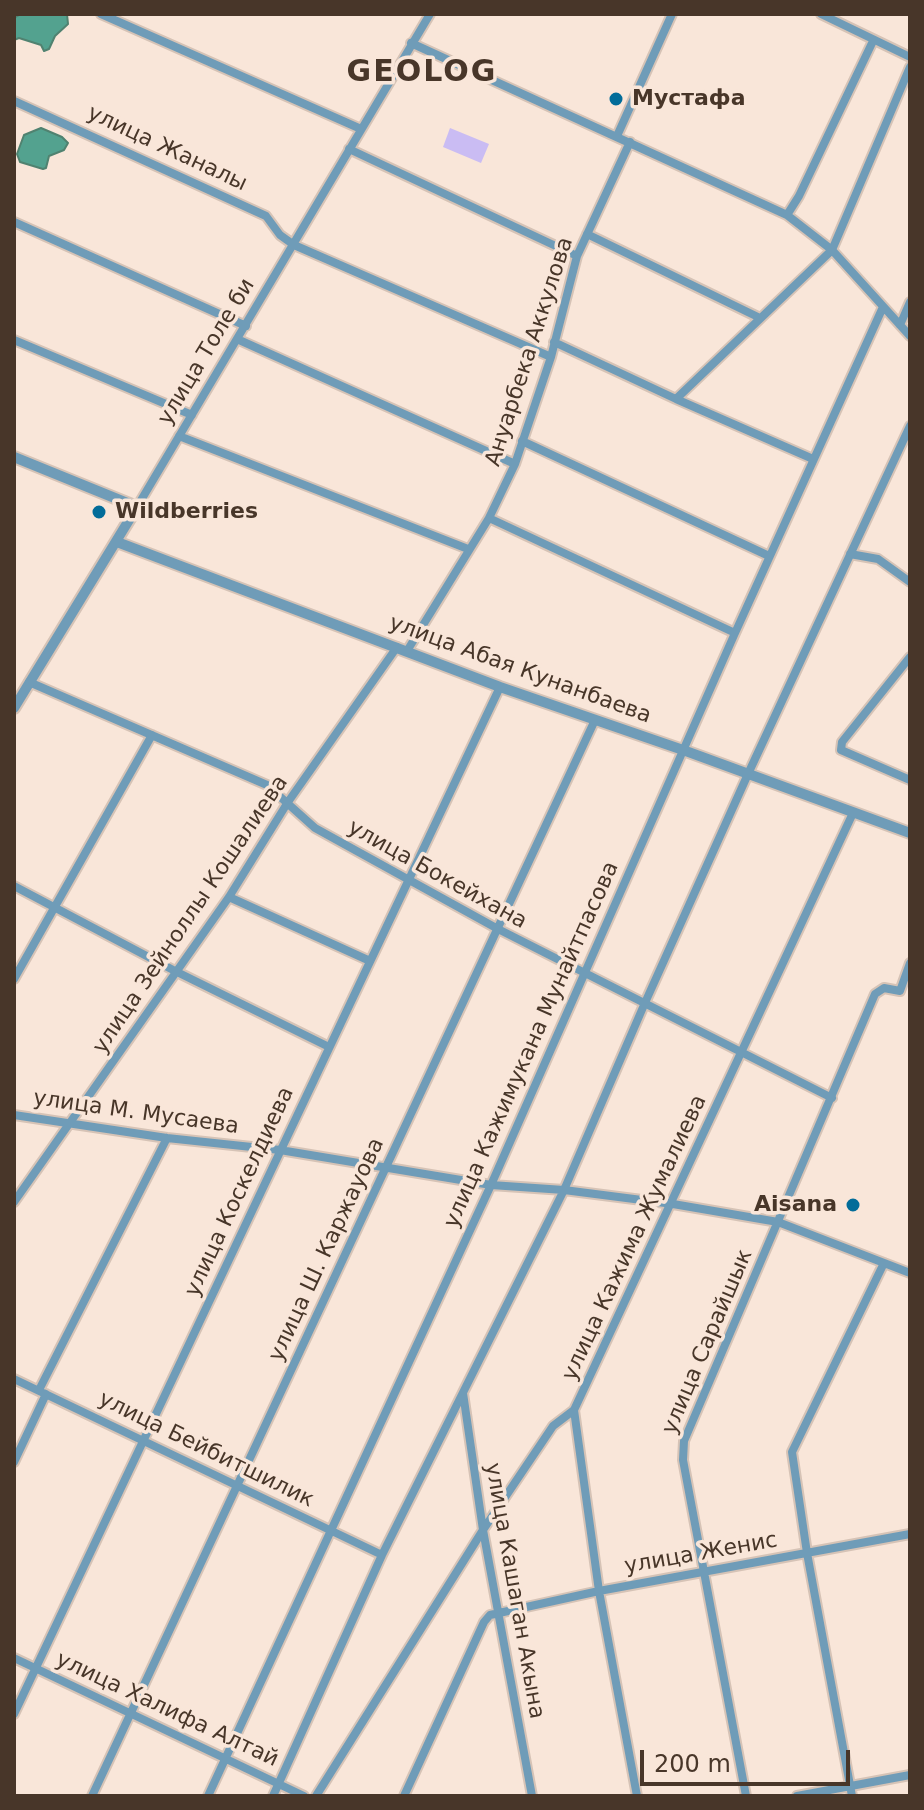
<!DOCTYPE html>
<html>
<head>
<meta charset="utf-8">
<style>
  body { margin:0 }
  #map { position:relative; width:924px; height:1810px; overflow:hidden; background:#f9e6d9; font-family:"DejaVu Sans",sans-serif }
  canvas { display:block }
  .frame { position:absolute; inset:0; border:16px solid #483629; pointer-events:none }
  .scale { position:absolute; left:640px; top:1750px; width:210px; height:36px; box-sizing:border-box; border:4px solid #483629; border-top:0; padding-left:10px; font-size:24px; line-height:28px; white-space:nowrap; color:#483629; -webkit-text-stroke:6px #f9e6d9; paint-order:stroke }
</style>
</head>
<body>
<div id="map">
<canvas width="924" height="1810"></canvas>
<div class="frame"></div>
<div class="scale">200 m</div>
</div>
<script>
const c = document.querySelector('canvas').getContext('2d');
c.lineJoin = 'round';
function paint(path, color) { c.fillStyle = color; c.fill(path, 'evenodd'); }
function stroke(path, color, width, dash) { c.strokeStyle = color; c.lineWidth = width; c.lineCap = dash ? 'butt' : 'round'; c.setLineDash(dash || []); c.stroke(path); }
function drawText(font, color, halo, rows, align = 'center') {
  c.font = font + ' "DejaVu Sans",sans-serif'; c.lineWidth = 7; c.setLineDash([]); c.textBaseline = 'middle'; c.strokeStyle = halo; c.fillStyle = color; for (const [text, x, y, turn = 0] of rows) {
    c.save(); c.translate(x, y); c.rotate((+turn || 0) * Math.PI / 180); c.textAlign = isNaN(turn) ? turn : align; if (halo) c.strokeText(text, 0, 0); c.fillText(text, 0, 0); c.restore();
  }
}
paint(new Path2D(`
  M450 128 489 144 481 163 443 147Z`), '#cabcf3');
const water = new Path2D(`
  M21 14H67L68 24 55 36 49 49 44 51 41 45 19 38 14 40V18Z
  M41 128 62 137 68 143 64 150 49 156 46 168 43 169 20 162 17 154 24 135Z`);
paint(water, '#53a28f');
stroke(water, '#508270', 2);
const minor = new Path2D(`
  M101 14 361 129
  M821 14 910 57
  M411 43 787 215 832 250 910 336
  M14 101 266 216 280 235 294 245 551 357
  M617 136 672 14
  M349 149 577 256
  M787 215 799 196 873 41
  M14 222 246 326
  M587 234 760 318
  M900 325 910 302
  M237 339 515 464
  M14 340 192 415
  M554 342 676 399 813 459
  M676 399 832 250 910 67
  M179 436 468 549
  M522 441 769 556
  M137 507 430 14
  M489 518 735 633
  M850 554 878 559 910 582
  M407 651 489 518 515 464 551 357 577 256 630 142
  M910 657 842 742 841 750 910 780
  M29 682 267 785 315 828 498 929 832 1098
  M14 886 175 971 329 1047
  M229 897 370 961
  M14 979 152 735
  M14 1115 167 1138 280 1150 491 1185 564 1190 673 1204 778 1222 910 1273
  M14 1202 229 897 288 802 397 647
  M14 1379 382 1555
  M39 1390 167 1138
  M463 1393 483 1530 532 1796
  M14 1462 46 1394
  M14 1658 304 1796
  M14 1714 500 687
  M92 1796 595 720
  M208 1796 491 1185 735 633 883 307
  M273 1796 382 1555 564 1190 644 1005 748 774 910 426
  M316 1796 483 1530 553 1426 574 1410
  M404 1796 484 1622 490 1615 599 1591 910 1534
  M637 1796 599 1591 574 1410 853 813
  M746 1796 683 1460 684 1441 875 994 884 988 900 991 910 963
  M797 1796 910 1775
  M852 1796 807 1553 792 1452 884 1263`);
const tertiary = new Path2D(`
  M14 457 137 507 14 708
  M117 542 500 687 683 750 910 833`);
stroke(minor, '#d6c3b6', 12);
stroke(tertiary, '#d6c3b6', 14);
stroke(minor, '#6f9cb8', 8);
stroke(tertiary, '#6f9cb8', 10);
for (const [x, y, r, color] of [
  [616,99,8,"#026c99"],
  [99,512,8,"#026c99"],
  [853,1205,8,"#026c99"]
]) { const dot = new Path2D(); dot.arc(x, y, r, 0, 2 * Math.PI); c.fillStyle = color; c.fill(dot); stroke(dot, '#f9e6d9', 3); }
drawText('bold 22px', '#483629', '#f9e6d9', [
  ["Мустафа",632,99],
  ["Wildberries",115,512],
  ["Aisana",837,1205,"right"]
], 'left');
drawText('22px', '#483629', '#f9e6d9', [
  ["улица Жаналы",167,149,25],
  ["улица Толе би",207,352,-59],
  ["Ануарбека Аккулова",530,352,-72],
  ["улица Абая Кунанбаева",520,670,20],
  ["улица Бокейхана",437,875,29],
  ["улица Зейноллы Кошалиева",191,915,-56],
  ["улица Кажимукана Мунайтпасова",532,1045,-66],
  ["улица М. Мусаева",136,1113,8],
  ["улица Коскелдиева",240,1192,-65],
  ["улица Кажима Жумалиева",635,1238,-65],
  ["улица Ш. Каржауова",327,1250,-65],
  ["улица Сарайшык",708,1342,-67],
  ["улица Бейбитшилик",206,1450,26],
  ["улица Женис",701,1554,-10],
  ["улица Кашаган Акына",514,1591,80],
  ["улица Халифа Алтай",167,1710,25]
]);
c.letterSpacing = '2px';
drawText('bold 30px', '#483629', '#f9e6d9', [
  ["GEOLOG",422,73]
]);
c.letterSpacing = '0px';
</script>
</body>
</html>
